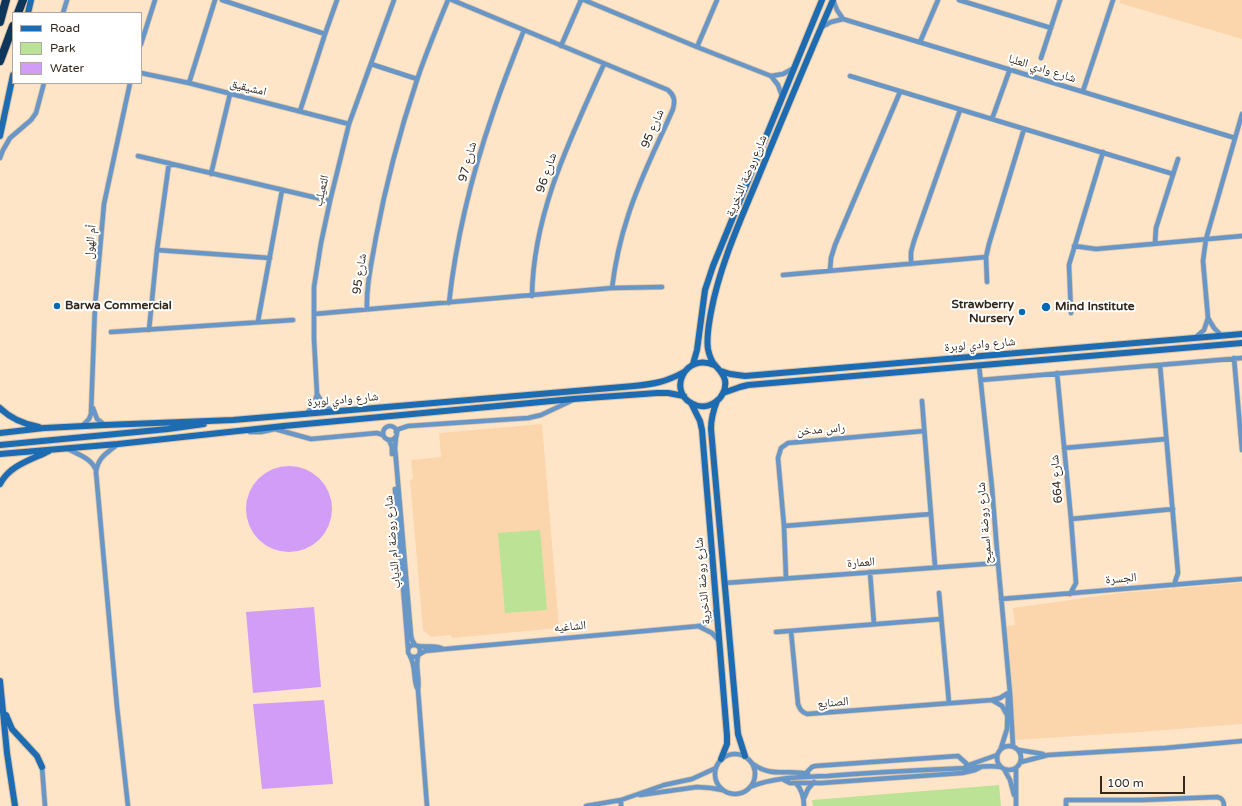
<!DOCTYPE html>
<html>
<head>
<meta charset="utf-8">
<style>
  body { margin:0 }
  #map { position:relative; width:1242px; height:806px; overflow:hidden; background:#ffe5c8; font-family:"Varela Round",sans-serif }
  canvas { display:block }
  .legend { position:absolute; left:12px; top:12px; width:130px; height:72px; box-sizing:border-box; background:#fff; border:1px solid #aea9a3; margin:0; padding:5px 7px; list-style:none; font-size:12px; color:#34281a }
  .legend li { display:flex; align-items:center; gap:8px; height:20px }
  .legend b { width:20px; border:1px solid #aea9a3 }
  .scale { position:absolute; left:1100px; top:776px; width:85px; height:18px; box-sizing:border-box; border:2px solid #34281a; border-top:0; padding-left:5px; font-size:12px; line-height:14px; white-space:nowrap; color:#34281a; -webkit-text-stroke:3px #fff; paint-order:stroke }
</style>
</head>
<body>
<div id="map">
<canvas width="1242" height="806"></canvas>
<ul class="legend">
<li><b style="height:5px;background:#1d6cb2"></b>Road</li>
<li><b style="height:11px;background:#bbe295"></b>Park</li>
<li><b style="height:11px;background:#d29df7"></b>Water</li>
</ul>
<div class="scale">100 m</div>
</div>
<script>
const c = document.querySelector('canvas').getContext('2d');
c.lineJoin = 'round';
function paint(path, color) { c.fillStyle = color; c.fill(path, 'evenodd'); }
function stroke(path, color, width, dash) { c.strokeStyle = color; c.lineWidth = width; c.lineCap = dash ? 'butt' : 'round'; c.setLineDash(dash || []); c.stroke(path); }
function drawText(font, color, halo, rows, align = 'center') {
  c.font = font + ' "Varela Round","Noto Naskh Arabic",sans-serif'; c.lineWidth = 4; c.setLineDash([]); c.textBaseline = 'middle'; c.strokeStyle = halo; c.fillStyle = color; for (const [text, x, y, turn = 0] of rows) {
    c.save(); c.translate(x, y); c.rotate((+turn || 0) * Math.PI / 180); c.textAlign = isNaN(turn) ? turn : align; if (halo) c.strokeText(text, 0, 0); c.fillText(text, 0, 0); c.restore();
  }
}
paint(new Path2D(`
  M1120 0H1242V39L1119 3Z
  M542 424 559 628 452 638 451 635 431 637 423 630 410 480 413 479 411 460 441 457 439 433Z
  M1239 583H1242V724L1139 732 1015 740 1005 626 1015 625 1013 608 1120 593Z`), '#fbd6ac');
paint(new Path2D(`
  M540 530 547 610 505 613 498 533Z
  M999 785 1001 806H813L812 800Z`), '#bbe295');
paint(new Path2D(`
  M246 509a43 43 0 1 1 86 0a43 43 0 1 1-86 0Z
  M314 607 321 687 253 693 246 612Z
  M324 700 333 784 262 789 253 704Z`), '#d29df7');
const street = new Path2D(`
  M222 0 325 34
  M452 0 668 90C675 96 675 101 673 109 658 144 639 180 628 216 620 240 615 264 612 288
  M584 0 697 47 771 76 783 74 794 68
  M833 0 837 10 843 19
  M959 0 1051 28
  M63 13 67 0
  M822 27 831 22 843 19 1235 138
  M920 42 938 0
  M141 44 155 0
  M561 46 581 0
  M697 47 717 0
  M1041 58 1060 0
  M371 64 417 79
  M141 73 189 83 349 124
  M771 76 778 85 782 96
  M850 76 1173 174
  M189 83 215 0
  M1083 91 1113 0
  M300 111 325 34 337 0
  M992 119 1010 69
  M138 156 330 201
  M0 158 3 150 10 138 31 120 36 113 44 83
  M211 174 230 94
  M1155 243 1156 228 1178 159
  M1074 246 1096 249 1242 236
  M157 250 270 258
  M911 264V252L914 241 960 110
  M830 271 831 258 835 245 900 92
  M783 275 986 257
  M987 282 986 257 989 244 1024 129
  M532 296C533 213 571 137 604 64
  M449 303C456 239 472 174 493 113 502 85 513 58 524 30
  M367 309C366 285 372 261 376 237 386 183 400 131 417 80 426 53 437 27 448 0
  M1071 313 1069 265 1103 152
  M314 314 612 288 662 287
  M1208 318 1214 328 1222 336
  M258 321 282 190
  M149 330 157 250 169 163
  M111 332 293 320
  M1196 337 1204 330 1208 318 1203 261 1206 239 1242 114
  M1234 358 1242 450
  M979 365 992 488 998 563 1010 693 1013 746
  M1160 365 1178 573 1174 585
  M1057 373 1071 519 1076 583 1070 594
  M981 380 1242 358
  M317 394 323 404 333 412
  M922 401 935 566
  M93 408 97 419 105 425
  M306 414 314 405 317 394 314 339V287L321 243 330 201 349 124 394 0
  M82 426 89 419 91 414 95 306 104 204 130 83
  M383 433a7 7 0 1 1 14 0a7 7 0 1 1-14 0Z
  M250 432H261L275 429 311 439 377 433 383 435
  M396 432 399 429 408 426 528 418 541 415 573 400
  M396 437 395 448 411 635 412 640 415 645
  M389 440 392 447V454
  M118 444C107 453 98 457 96 472L117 707 128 806
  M1064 448 1166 439
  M68 449C79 455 91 458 96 470
  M395 489 408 648
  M1071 519 1173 509
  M784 526 931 514
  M870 572 874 624
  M786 578 784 526 778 458 781 448 788 443 924 431
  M725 583 998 563
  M939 593 949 703
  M1001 599 1242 579
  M698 626 712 633 719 641
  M791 631 798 704C800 710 802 712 807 714L992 700 1000 698 1008 693
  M776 632 941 619
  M408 651a6 6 0 1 1 12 0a6 6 0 1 1-12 0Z
  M418 646C426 648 436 644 443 649
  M420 654 425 651 445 649 700 626 709 621 716 610
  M410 656C416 666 413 678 417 688
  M418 656C415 667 420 678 418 690L427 806
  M992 700 1002 706 1007 715
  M997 758a12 12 0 1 1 24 0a12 12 0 1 1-24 0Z
  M1001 748 1007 729 1008 698
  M1019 750 1043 754
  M715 774a20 20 0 1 1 40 0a20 20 0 1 1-40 0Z
  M1021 762 1048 755 1165 748 1242 741
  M753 764C772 778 788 769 808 774
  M966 766 997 755
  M42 767 45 806
  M1016 768V806
  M1004 769 1010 780 1014 795
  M805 774 812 767 815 766 958 756 968 765
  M784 780 790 783H821L962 773 975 770 981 767
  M796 783C802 790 804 797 804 806
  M750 787C774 777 803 777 828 776 875 772 921 770 968 768 979 767 989 765 1001 767
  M640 795 697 787 711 788 722 790
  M804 798 808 789 814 782
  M621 800V806
  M586 806 621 800 664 785 692 779 716 768
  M1066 806V800H1142L1217 797C1222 798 1224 800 1224 806`);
const secondary = new Path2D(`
  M28 13 31 0
  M0 136 13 75
  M693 364 697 350 705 290 713 266 822 0
  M714 365C685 353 668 390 691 403 708 413 728 398 725 380 723 373 719 370 715 365 711 361 709 354 708 349 706 337 709 324 711 312 720 264 741 219 760 173 784 115 808 57 833 0
  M721 371 730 374 745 376 1242 334
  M723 393 740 387 748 385 1242 343
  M717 401C713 411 711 418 711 429L738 734 745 756
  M691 403 700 421 702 430 727 736V744L721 759
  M0 408C11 419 24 424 39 427
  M0 433 44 428 105 425 233 420 634 386C654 384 666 382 684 372
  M0 445 168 429 204 424
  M0 454 118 444 284 426 573 399 657 393H668L684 396
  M0 484C10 465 31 460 49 451
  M0 681 7 753 15 806
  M6 715 12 729 37 756 42 767`);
const highway = new Path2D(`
  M18 13 23 0
  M0 22 6 0
  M0 61 13 26`);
stroke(street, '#dac3a9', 6);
stroke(secondary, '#dac3a9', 8);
stroke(highway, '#dac3a9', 10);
stroke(street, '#6897c7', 4.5);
stroke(secondary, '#1d6cb2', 6);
stroke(highway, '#0e365b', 8);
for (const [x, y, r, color] of [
  [57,306,4,"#0669b5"],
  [1046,307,5,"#0669b5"],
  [1022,312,4,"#0669b5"]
]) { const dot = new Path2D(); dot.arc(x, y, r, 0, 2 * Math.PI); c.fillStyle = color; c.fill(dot); stroke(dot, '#fff', 1.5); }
drawText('12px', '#34281a', '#fff', [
  ["شارع وادي العلبا",1042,69,17],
  ["امشيقيق",248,88,14],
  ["شارع 95",653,129,-67],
  ["شارع 97",468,162,-75],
  ["شارع 96",547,173,-71],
  ["شارع روضة الذخرية",747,176,-67],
  ["الثعيلب",322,191,-77],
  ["أم الهول",91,242,-85],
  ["شارع 95",360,274,-82],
  ["شارع وادي لوبرة",980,345,-5],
  ["شارع وادي لوبرة",343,400,-5],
  ["راس مدخن",821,430,-5],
  ["شارع 664",1057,479,-95],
  ["شارع روضة اسميح",985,523,-95],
  ["شارع روضة ام الذياب",393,542,-95],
  ["العمارة",861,563,-4],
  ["الجسرة",1121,579,-5],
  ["شارع روضة الذخرية",703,581,-95],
  ["الشاغيه",570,627,-5],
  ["الصنايع",833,703,-5]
]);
drawText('bold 12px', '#34281a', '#fff', [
  ["Strawberry",1014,305,"right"],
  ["Nursery",1014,319,"right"],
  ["Barwa Commercial",65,306],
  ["Mind Institute",1055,307]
], 'left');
</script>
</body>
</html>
